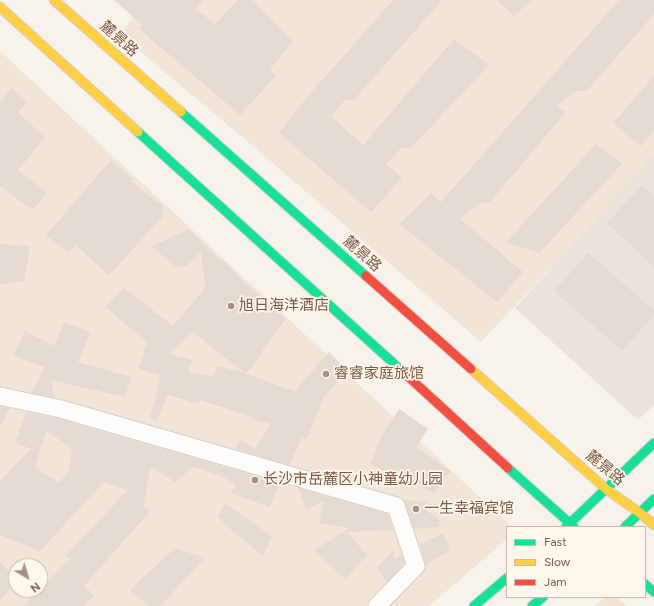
<!DOCTYPE html>
<html>
<head>
<meta charset="utf-8">
<style>
  body { margin:0 }
  #map { position:relative; width:654px; height:606px; overflow:hidden; background:#f7f2eb; font-family:Figtree,sans-serif }
  canvas { display:block }
  .legend { position:absolute; left:506px; top:526px; width:140px; height:72px; box-sizing:border-box; background:#fff7ec; border:1px solid #c9b8ab; margin:0; padding:5px 7px; list-style:none; font-size:12px; color:#775949 }
  .legend li { display:flex; align-items:center; gap:8px; height:20px }
  .legend b { width:20px; border:1px solid #c9b8ab }
  .north { position:absolute; left:8px; top:558px; width:40px; height:40px; box-sizing:border-box; background:#fff7ec; border:1px solid #c9b8ab; border-radius:50%; rotate:142deg; font-size:11px; font-weight:700; line-height:16px; text-align:center; color:#775949 }
  .north::after { content:''; display:block; margin:auto; width:14px; height:18px; background:#a48f82; clip-path:polygon(50% 0,100% 100%,50% 72%,0 100%) }
</style>
</head>
<body>
<div id="map">
<canvas width="654" height="606"></canvas>
<ul class="legend">
<li><b style="height:5px;background:#16e098"></b>Fast</li>
<li><b style="height:5px;background:#ffcf43"></b>Slow</li>
<li><b style="height:5px;background:#f24e42"></b>Jam</li>
</ul>
<div class="north">N</div>
</div>
<script>
const c = document.querySelector('canvas').getContext('2d');
c.lineJoin = 'round';
function paint(path, color) { c.fillStyle = color; c.fill(path, 'evenodd'); }
function stroke(path, color, width, dash) { c.strokeStyle = color; c.lineWidth = width; c.lineCap = dash ? 'butt' : 'round'; c.setLineDash(dash || []); c.stroke(path); }
function drawText(font, color, halo, rows, align = 'center') {
  c.font = font + ' Figtree,"Noto Sans SC",sans-serif'; c.lineWidth = 3.5; c.setLineDash([]); c.textBaseline = 'middle'; c.strokeStyle = halo; c.fillStyle = color; for (const [text, x, y, turn = 0] of rows) {
    c.save(); c.translate(x, y); c.rotate((+turn || 0) * Math.PI / 180); c.textAlign = isNaN(turn) ? turn : align; if (halo) c.strokeText(text, 0, 0); c.fillText(text, 0, 0); c.restore();
  }
}
paint(new Path2D(`
  M150 0H654V158L481 342 247 141 119 34Z
  M0 51 512 527H507V539L429 606H0ZM16 566H40V590H16Z
  M606 597H616L627 606H594Z`), '#f1e5d8');
paint(new Path2D(`
  M654 155V405L638 420 515 308Z`), '#ebe2db');
paint(new Path2D(`
  M114 0H204L196 9 215 24 238 0H253L293 42 270 69 276 76 240 115 139 29 142 25Z
  M393 0H442L354 100H345L331 116 363 145 454 39 489 65 411 148 402 147 386 164 402 178 371 212 279 133 308 96Z
  M497 0H531L514 16Z
  M619 0H654V14L587 91H576L557 106 566 112 490 202 479 204 460 219 523 272 497 302 399 224 431 193 441 202Z
  M654 76V131L641 146 613 123Z
  M12 88 27 102 18 112 45 138 18 170 47 193 32 210 0 186V102Z
  M596 144 622 164 539 253 506 242Z
  M111 160 133 179 131 182 163 206 162 217 109 275 76 246 68 252 46 235Z
  M642 185 654 197V267L607 223Z
  M189 229 220 260 221 258 243 281 286 319 262 351 263 353 246 374 297 392 300 385 329 352 347 370 324 397 307 439 302 438 289 465 236 449 240 440 255 449 271 424 252 419 253 417 200 400 199 404 168 395 157 421 150 418 161 375 139 369 147 342 105 307 124 288 173 326 205 288 201 252 187 266 175 267 152 246ZM193 332 195 334 245 373 217 366 213 377 188 372 192 360 169 354Z
  M0 244 30 246 24 281 0 284Z
  M588 253 654 310V315L622 351 554 291Z
  M64 322 91 332 78 362 131 377 125 397 51 380 54 397 32 393 45 367 13 356 25 331 54 346Z
  M0 406 10 408 0 426Z
  M399 409 428 429 416 447 450 471 434 493 421 487 422 485 400 472 397 477 370 464 383 434Z
  M26 412 59 419 280 483 269 507 231 493 236 485 220 475 193 467 175 482 151 466 143 507 151 510 84 586 94 595 84 606H24L70 559 65 556 128 490 104 482 40 551 0 535V481L31 449 15 443ZM46 431 72 448 69 471 59 483 35 467Z
  M298 488 388 514 393 530 347 532 367 555 345 579 314 550 350 528 319 523 324 501 306 509Z
  M404 500 427 502 423 507 440 521 439 523 440 527 414 529Z
  M225 503 272 537 263 556 231 530V529L218 517Z
  M443 533 450 550 426 565 420 545Z
  M175 548 205 558 160 606H149L130 590Z
  M394 550V559L402 555 405 563 387 582 377 568Z
  M0 561 16 581 0 600Z`), '#e4dad2');
const street = new Path2D(`
  M0 396 61 409 396 506 416 566 377 606`);
const fast = new Path2D(`
  M181 112 366 276
  M138 132 401 370
  M508 468 574 527
  M566 527 654 443
  M625 527 654 499
  M645 584 654 592
  M474 606 507 578
  M532 606 543 597`);
const slow = new Path2D(`
  M54 0 181 112
  M0 7 138 132
  M471 369 606 489 640 513 654 525`);
const jam = new Path2D(`
  M366 276 471 369
  M401 370 508 468`);
stroke(street, '#d6cec8', 19);
stroke(fast, '#d9cfc9', 11);
stroke(slow, '#d9cfc9', 11);
stroke(jam, '#d9cfc9', 11);
stroke(street, '#fefdfc', 17);
stroke(fast, '#16e098', 9);
stroke(slow, '#ffcf43', 9);
stroke(jam, '#f24e42', 9);
for (const [x, y, r, color] of [
  [231,306,4,"#a48f82"],
  [326,374,4,"#a48f82"],
  [255,480,4,"#a48f82"],
  [416,509,4,"#a48f82"]
]) { const dot = new Path2D(); dot.arc(x, y, r, 0, 2 * Math.PI); c.fillStyle = color; c.fill(dot); stroke(dot, '#fff7ec', 1.5); }
drawText('15px', '#775949', '#fff7ec', [
  ["麓景路",119,39,42],
  ["麓景路",362,254,42],
  ["麓景路",605,468,40]
]);
drawText('15px', '#775949', '#fff7ec', [
  ["旭日海洋酒店",239,306],
  ["睿睿家庭旅馆",334,374],
  ["长沙市岳麓区小神童幼儿园",263,480],
  ["一生幸福宾馆",424,509]
], 'left');
</script>
</body>
</html>
